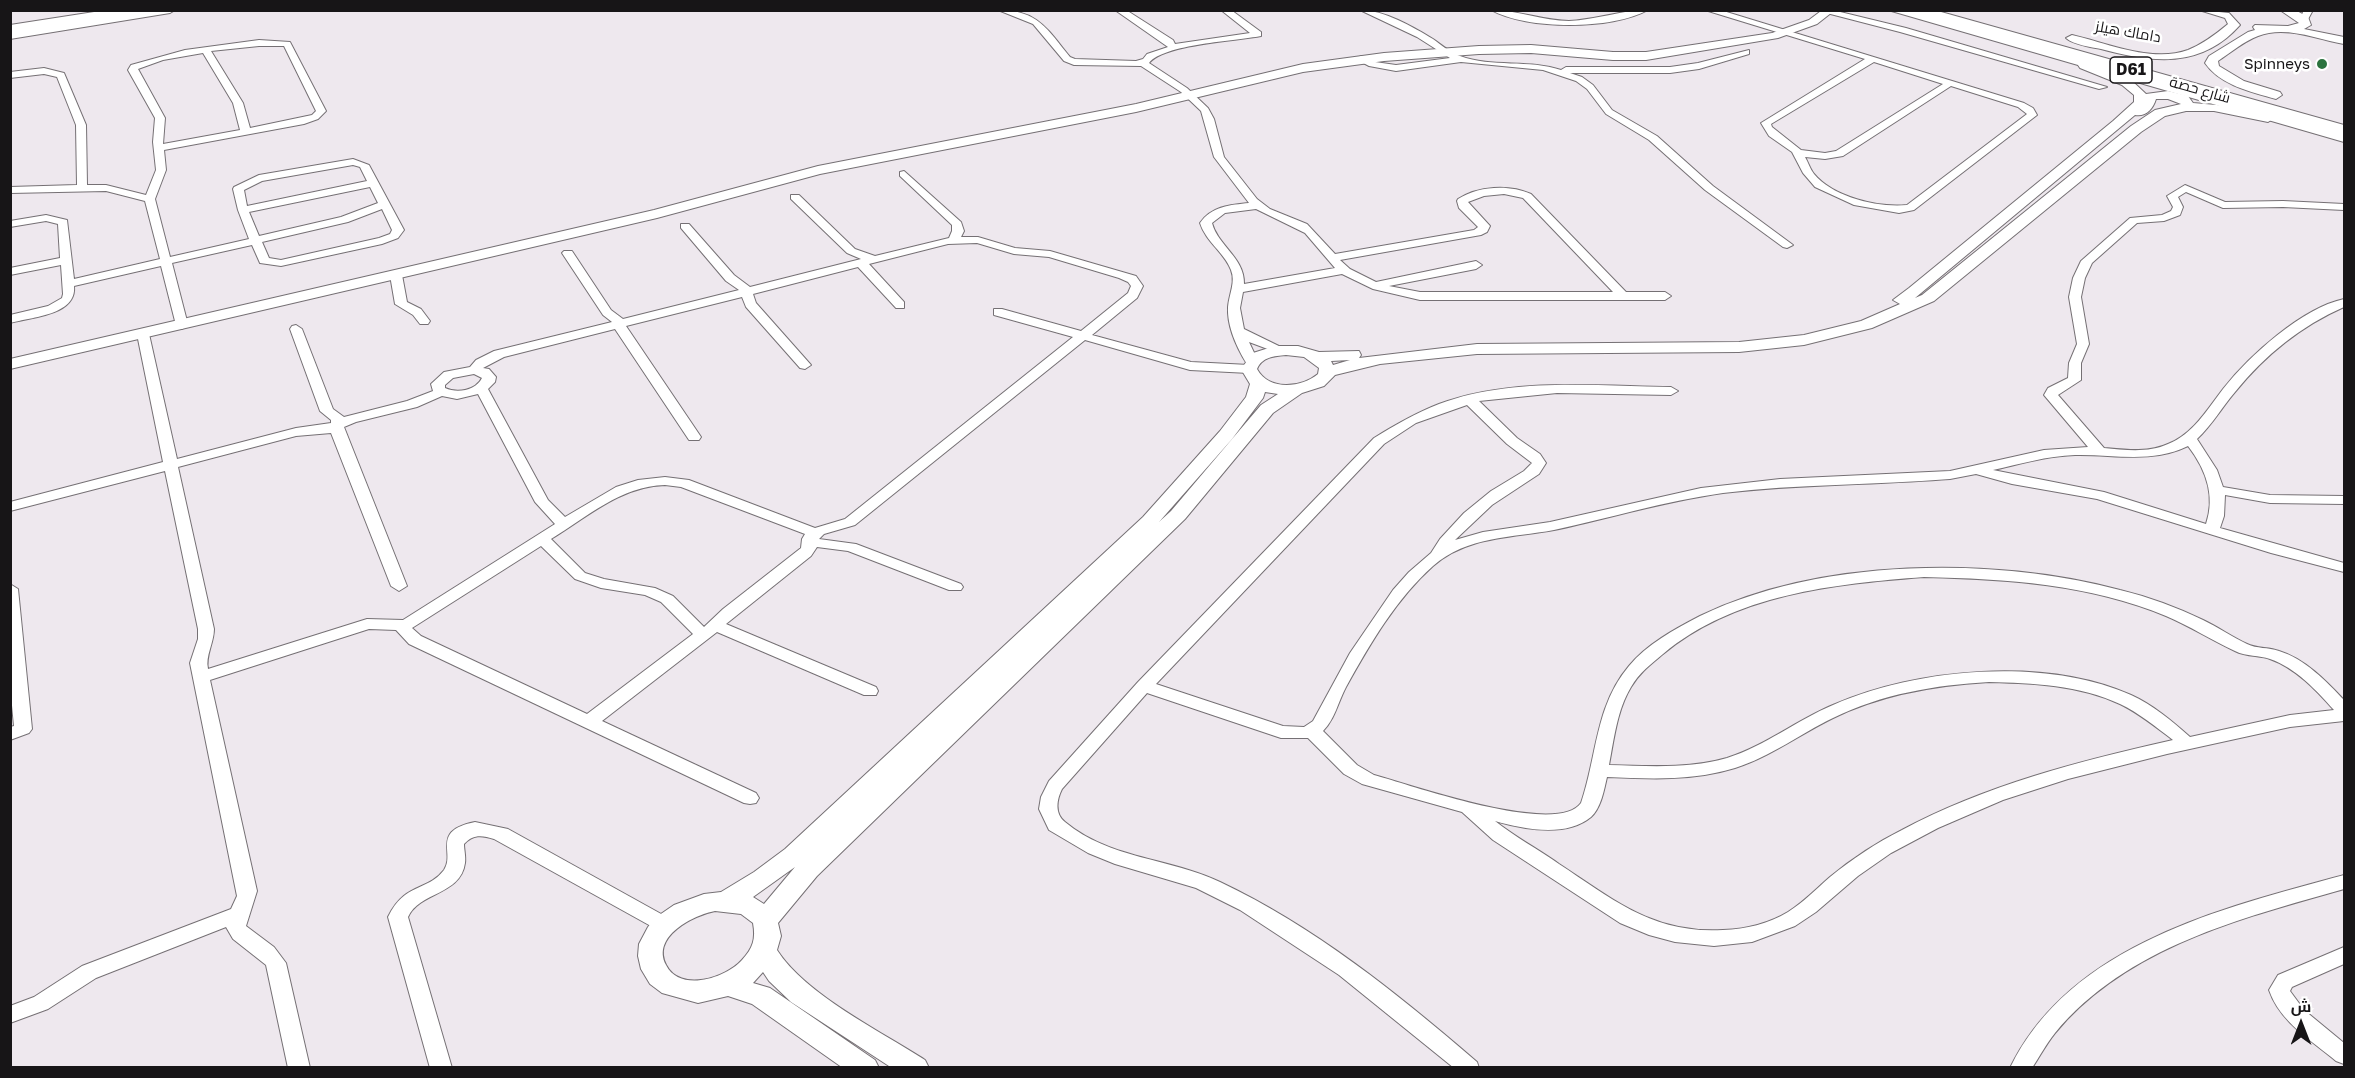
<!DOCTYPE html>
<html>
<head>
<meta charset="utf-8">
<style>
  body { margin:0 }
  #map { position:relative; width:2355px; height:1078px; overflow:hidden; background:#eee8ee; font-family:"Golos Text",Cairo,sans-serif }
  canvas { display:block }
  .frame { position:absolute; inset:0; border:12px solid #171517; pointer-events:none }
  .north { position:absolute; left:2271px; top:994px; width:60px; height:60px; -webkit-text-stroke:4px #fff; paint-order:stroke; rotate:0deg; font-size:16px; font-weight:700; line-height:24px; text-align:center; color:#171517 }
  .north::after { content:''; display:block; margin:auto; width:21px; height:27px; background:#171517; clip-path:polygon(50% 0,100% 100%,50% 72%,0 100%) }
</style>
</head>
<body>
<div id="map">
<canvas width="2355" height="1078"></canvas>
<div class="frame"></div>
<div class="north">ش</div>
</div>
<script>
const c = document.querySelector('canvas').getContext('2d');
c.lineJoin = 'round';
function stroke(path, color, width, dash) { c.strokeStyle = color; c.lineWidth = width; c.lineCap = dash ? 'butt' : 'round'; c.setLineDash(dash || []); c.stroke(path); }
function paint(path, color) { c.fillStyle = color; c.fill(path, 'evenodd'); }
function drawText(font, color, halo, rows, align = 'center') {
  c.font = font + ' "Golos Text",Cairo,sans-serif'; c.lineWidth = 5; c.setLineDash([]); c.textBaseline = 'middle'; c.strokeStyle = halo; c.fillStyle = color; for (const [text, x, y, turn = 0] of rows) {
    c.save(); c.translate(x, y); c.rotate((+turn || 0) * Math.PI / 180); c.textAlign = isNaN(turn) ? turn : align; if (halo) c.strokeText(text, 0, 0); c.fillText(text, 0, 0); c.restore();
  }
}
const minor = new Path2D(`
  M998 10C1038 10 1047 29 1070 57L1075 59 1136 61 1143 59 1147 54 1168 47 1115 10H1126L1173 40 1175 44 1250 33 1221 10H1231L1261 32V36C1236 41 1164 44 1149 63L1187 88 1208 108 1214 119 1224 157 1257 199 1270 209 1307 224 1335 254 1474 230 1478 227 1459 208 1457 201 1458 199C1478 186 1509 184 1531 194L1626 292H1665L1671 296 1665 300H1420L1373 289 1342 274 1243 292 1240 308 1244 329 1287 350 1281 354 1249 342 1258 361 1252 365 1247 364C1237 348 1227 326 1228 307 1229 294 1236 282 1231 270 1224 252 1206 242 1200 223 1212 206 1230 205 1249 203L1214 157 1201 111 1181 92 1141 66 1074 65 1064 61 1033 24ZM1504 194 1523 198 1613 292H1420L1389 286 1476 269 1482 265 1476 261 1376 282 1350 269 1340 260 1481 235 1487 232 1490 226 1468 202 1484 196ZM1256 209 1305 233 1335 268 1244 284C1245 258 1218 246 1212 223L1225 213Z
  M1360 10C1384 10 1413 27 1433 39 1441 45 1451 53 1460 56 1492 68 1529 59 1561 70L1566 67H1670L1698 63 1749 50V54L1699 69 1670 73H1570L1582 77 1593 85 1612 110 1657 136 1713 186 1793 245 1787 248 1783 247 1705 190 1649 140 1606 114 1587 89 1576 81 1543 70 1461 62 1396 71 1369 66 1356 59 1361 56 1375 62 1396 65 1450 58 1417 37Z
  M1491 10C1518 10 1543 21 1569 21 1596 20 1621 10 1648 10 1612 30 1527 30 1491 10Z
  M1705 10H1720L2024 103 2033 108 2037 115 1914 210 1899 213 1854 205 1815 187 1803 173 1792 152 1769 136 1761 123 1865 59ZM1874 62 1943 84 1836 151 1825 153 1801 150 1772 127 1771 124ZM1951 86 2018 107 2027 114 1907 205C1878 208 1833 197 1814 174 1810 169 1808 162 1805 157L1825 159 1843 156Z
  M1815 10H1832L1906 28 2107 87 2099 89 1900 32Z
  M2304 10H2313L2307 21 2304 22 2300 19Z
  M259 40 290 42 326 111 318 119 304 124 164 150 166 170 155 199 170 257 249 239 238 210 233 189 234 187 259 175 353 159 369 165 404 230 398 238 382 244 281 266 260 263 252 245 172 263 188 325 182 329 176 325 161 266 74 286C77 315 32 317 10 323V315L48 306 62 298 63 294 61 265 10 275V268L60 258 58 224 46 221 10 227V221L46 215 67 220 74 279 160 259 145 201 106 191 10 193V187L77 185 76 125 57 77 44 74 10 78V72L44 68 64 73 86 125 87 185H106L146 195 156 170 153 142 155 118 128 70 131 65 185 50ZM259 46H284L316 111 312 115 250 128 243 103 211 51ZM203 53 233 103 240 130 163 144 165 118 138 69 163 60ZM353 165 360 167 367 181 247 206 244 190 262 181ZM370 187 378 203 341 217 259 236 249 212ZM382 209 392 230 390 234 379 238 281 260 269 258 262 242 348 222Z
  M904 171 961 222 964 231 961 237H978L1015 248 1050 251 1136 276 1143 286 1137 298 1092 335 1191 362 1249 365 1255 369 1249 373 1190 370 1085 340 855 525 824 534 819 539 856 544 961 584 963 587 961 590H949L848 551 817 547 811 556 726 624 876 687 878 691 876 695H864L717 632 602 721 756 793 759 798 756 803 750 804 744 803 409 644 396 630 369 629 210 680 257 891 246 926 274 947 286 963 310 1068H288L266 965 233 939 226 927 96 978 48 1009 10 1023V1006L34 997 82 966 231 909 237 896 190 663 198 639V629L165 471 10 511V502L163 462 137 334 139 331H147L149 334 177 459 296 428 331 423V420L320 411 290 329 292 326 296 325 302 329 333 409 344 417 407 401 433 391 431 384 444 372 470 367 476 360 494 351 612 322 603 315 562 253 564 251H572L611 310 623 319 739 290 726 281 681 228V224H689L734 275 750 287 861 259 847 253 791 199V195H799L855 249 875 256 949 238 952 231V225L900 176V172ZM977 243 1014 254 1049 257 1119 278 1128 282 1131 286 1128 293 1081 331 1002 309H994V315L1073 337 845 519 815 528 689 480 665 477 638 480 616 487 565 517 548 500 488 389 495 382 496 377 489 369 483 368 504 357 615 329 689 440H699L701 437 626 326 742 297 746 307 800 368 805 369 811 365 756 303 753 294 858 267 896 308H904V302L869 264 948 244ZM474 374 482 378C476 390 458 394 445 388V385L453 378ZM478 394 535 502 555 524 403 620 367 619 208 669C205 656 214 643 214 629L178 467 296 436 331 433 391 586 399 591 407 586 344 427 356 422 417 407 442 396 457 399ZM665 485 681 487 805 534 802 539 801 548 723 609 704 627 673 596 655 588 604 579 585 573 551 539C587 517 621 486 665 485ZM541 546 575 579 601 588 645 595 661 602 693 634 587 714 421 636 412 628Z
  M2185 185 2225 202 2283 201 2344 204V210L2283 207 2223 208 2186 192 2178 197 2183 207 2180 215 2164 221 2137 223 2092 263 2085 278 2081 297 2089 344 2081 363V380L2058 395 2104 448C2125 450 2149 453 2168 444 2193 434 2207 410 2223 389 2249 356 2302 308 2344 299V307C2301 326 2265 355 2235 392 2222 407 2212 425 2197 439L2217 470 2223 487 2270 495 2344 496V504L2270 503 2225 495 2224 516 2220 528 2344 563V572L2271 553 2097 499 2012 484 1976 474 1950 479C1874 485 1798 484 1723 493 1665 501 1610 518 1554 530 1512 538 1467 536 1433 566 1396 599 1370 644 1346 687 1338 702 1335 719 1323 731L1357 765 1374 775C1411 785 1557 837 1581 803 1597 757 1595 706 1629 666 1647 644 1675 629 1700 616 1819 558 1994 556 2120 590 2149 597 2176 607 2203 620 2218 627 2232 637 2247 644 2257 649 2268 647 2279 651 2305 659 2326 681 2344 700V721L2290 727 2167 754 2068 779 2003 800 1938 828 1891 853 1858 876 1816 912 1795 926 1752 942 1714 946 1675 942 1649 935 1620 923 1493 840 1462 812 1362 784 1344 774 1308 738H1281L1147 693 1062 789C1057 799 1054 813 1065 822 1109 859 1170 858 1220 882 1315 927 1398 994 1477 1062L1479 1068H1454L1339 975 1240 910 1196 888 1115 864 1088 853 1049 830 1039 809 1041 797 1049 781 1138 682 1374 438C1395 425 1416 413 1439 404 1511 377 1595 386 1671 387L1678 391 1671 395 1557 393 1479 401 1517 438 1540 454 1546 463 1539 474 1492 505 1455 540 1483 532 1550 522 1701 488 1780 479 1950 471 2044 450 2088 447 2044 395 2048 388 2068 378 2069 363 2077 344 2069 297 2073 278 2081 261 2130 218 2162 215 2171 211 2173 207 2167 196ZM1467 405 1507 444 1532 463 1524 471 1491 491 1464 513 1440 539 1431 553 1409 572 1393 590 1350 653 1313 721 1304 727 1283 726 1156 684 1384 444 1416 423ZM2188 446C2205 468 2216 495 2206 524L2104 492 1993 470C2020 464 2047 456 2075 455 2114 454 2151 464 2188 446ZM1924 577C2007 579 2089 584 2166 616 2190 626 2211 640 2235 651 2247 657 2259 655 2270 659 2296 668 2317 691 2334 710L2290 715 2190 737C2172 721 2153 705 2131 695 2045 657 1917 668 1833 705 1797 720 1765 746 1727 758 1689 769 1648 766 1609 765 1614 739 1617 710 1631 687 1639 673 1651 664 1663 654 1735 594 1834 584 1924 577ZM1989 682C2032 683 2080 685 2120 704 2139 713 2156 727 2173 740 2080 761 1986 785 1902 830 1876 843 1852 859 1830 877 1816 889 1804 902 1788 912 1768 924 1746 929 1723 930 1653 934 1614 900 1559 864 1538 849 1515 837 1495 821 1523 829 1566 838 1591 817 1601 808 1604 790 1607 777 1650 779 1693 781 1735 768 1770 757 1800 734 1833 718 1882 694 1935 685 1989 682Z
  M396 271 402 275 407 302 421 309 430 321 428 324H420L413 315 395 304 390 275Z
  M10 584 18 589 32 729 29 733 10 740V727L14 726 10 685Z
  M475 822 508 829 672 920 675 925 672 930 665 933 658 930 494 839C482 835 473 834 464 844 464 850 466 857 465 863 461 895 419 892 408 917L452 1068H430L388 917C405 882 427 892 444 870 456 853 430 831 475 822Z
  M2344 875V889C2242 918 2126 947 2055 1033 2046 1044 2040 1056 2032 1068H2010C2070 944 2223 908 2344 875Z
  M2344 947V964L2292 987 2290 991 2304 1010 2344 1043V1064L2336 1061C2311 1040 2280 1022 2269 990L2278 975Z`);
const tertiary = new Path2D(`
  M146 10H175L170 13 10 39V32Z
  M1828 10 1831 13 1817 24 1778 38 1646 60H1613L1531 53 1479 54 1384 61 1303 72 1136 112 820 174 657 218 10 369V359L654 210 818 166 1136 104 1303 64 1384 53 1479 46 1531 45 1613 52H1646L1772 33 1809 20 1821 11Z
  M2199 10 2229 13 2240 25C2201 69 2152 63 2101 49 2091 47 2074 45 2066 38L2072 35C2107 43 2152 63 2188 50 2203 44 2216 34 2228 24L2225 18Z
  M2280 10H2295L2308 17 2311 25 2304 29 2344 37V44C2317 39 2285 25 2258 36 2244 41 2230 53 2218 61L2219 66 2244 81 2280 92 2282 95 2276 99C2251 92 2220 85 2205 63L2209 56 2248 32 2255 30 2253 27 2255 25 2288 26 2299 23Z
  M2084 61 2130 79 2146 94 2168 91 2188 96 2193 103 2228 106 2273 115 2274 118 2268 122 2214 111H2186L2165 116 2141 132 1934 301 1872 328 1804 345 1739 352 1477 354 1380 364 1335 375 1324 386 1302 393 1273 413 1185 519 817 876 778 923 781 936 777 950C805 994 880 1031 925 1060L929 1068H892L791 1002 769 981 763 972 753 983 770 988 875 1060 879 1068H843L752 1004 728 996 698 1003 662 993 650 984 641 969 638 956 639 944 648 927 655 918 674 905 704 894 721 892 754 872 785 849 1143 517 1220 431 1246 397 1250 384 1241 369 1253 353 1275 346H1298L1319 352 1359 351 1361 355 1359 358 1477 344 1739 342 1804 335 1861 321 1900 304 1893 300 1909 288 2113 121 2134 102V95L2122 85 2080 68 2078 65ZM2156 99H2168L2181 104 2155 110 2131 126 1922 295 1915 298 2135 115C2146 117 2153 109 2156 99ZM1286 355 1304 357 1319 368 1318 374C1301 388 1269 391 1257 369 1262 357 1274 356 1286 355ZM1350 360 1333 365 1331 361ZM1265 392 1278 394 1261 405 1171 511 1159 522 1232 439 1263 398ZM795 867 764 904 753 897ZM715 911 741 914 753 923C756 939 753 948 742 960 726 978 680 993 666 965 651 936 694 915 715 911Z`);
const secondary = new Path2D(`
  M1888 10H1909L2344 134V142Z`);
const primary = new Path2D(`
  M1910 10H1934L2344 125V135L1912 13Z`);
const trunk = new Path2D(`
  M107 10H145L138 14 10 34V25Z`);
stroke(minor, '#757074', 2);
stroke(tertiary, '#757074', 2);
stroke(secondary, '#757074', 2);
stroke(primary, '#757074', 2);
stroke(trunk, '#757074', 2);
paint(minor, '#fff');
paint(tertiary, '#fff');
paint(secondary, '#fff');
paint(primary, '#fff');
paint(trunk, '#fff');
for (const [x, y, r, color] of [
  [2322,64,6,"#2c733f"]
]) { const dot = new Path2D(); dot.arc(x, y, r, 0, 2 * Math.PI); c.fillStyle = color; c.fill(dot); stroke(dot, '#fff', 2); }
drawText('15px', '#171517', '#fff', [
  ["داماك هيلز",2128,32,10],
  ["شارع حصة",2200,90,16]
]);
drawText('15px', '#171517', '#fff', [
  ["Spinneys",2310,64]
], 'right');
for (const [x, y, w] of [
  [2131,70,42]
]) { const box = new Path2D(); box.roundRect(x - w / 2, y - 13, w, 26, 4.5); c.fillStyle = '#fff'; c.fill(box); stroke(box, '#171517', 1.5); }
drawText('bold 16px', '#171517', null, [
  ["D61",2131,70]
]);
</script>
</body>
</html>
